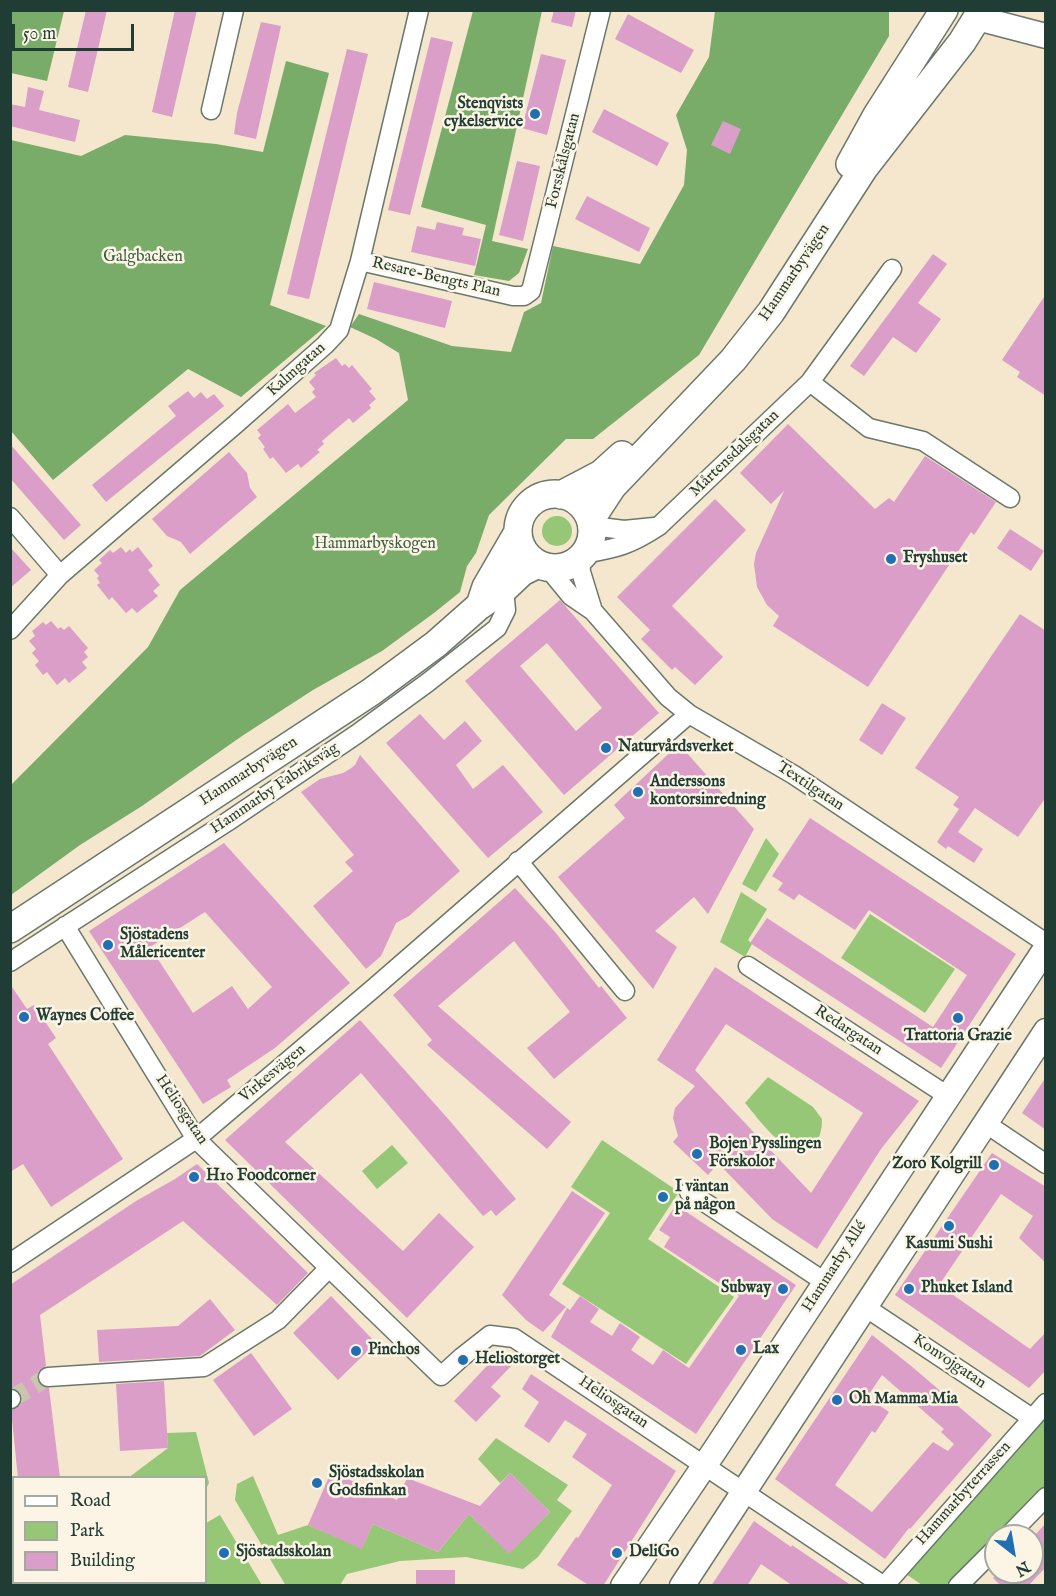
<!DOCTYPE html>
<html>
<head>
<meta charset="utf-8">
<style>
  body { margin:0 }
  #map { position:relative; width:1056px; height:1596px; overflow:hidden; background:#f4e7cd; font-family:"IM FELL English",serif }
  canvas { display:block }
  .frame { position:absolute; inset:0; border:12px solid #1f3d34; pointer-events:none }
  .legend { position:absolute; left:12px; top:1476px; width:195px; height:108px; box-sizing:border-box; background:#fcf5e5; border:2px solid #a4ab9e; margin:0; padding:8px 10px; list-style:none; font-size:18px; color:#1f3d34 }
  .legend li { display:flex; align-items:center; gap:12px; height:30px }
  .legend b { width:30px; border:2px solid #a4ab9e }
  .north { position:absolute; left:984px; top:1524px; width:60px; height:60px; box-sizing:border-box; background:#fcf5e5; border:2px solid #a4ab9e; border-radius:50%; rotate:149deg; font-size:16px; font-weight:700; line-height:24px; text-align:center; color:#1f3d34 }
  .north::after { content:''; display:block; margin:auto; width:21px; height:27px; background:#1f6fb2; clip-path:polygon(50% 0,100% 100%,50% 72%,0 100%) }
  .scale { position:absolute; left:12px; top:24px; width:122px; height:27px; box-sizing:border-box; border:3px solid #1f3d34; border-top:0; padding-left:8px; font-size:18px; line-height:21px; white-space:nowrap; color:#1f3d34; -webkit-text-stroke:4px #fcf5e5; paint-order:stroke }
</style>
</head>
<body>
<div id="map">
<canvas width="1056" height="1596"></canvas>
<div class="frame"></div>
<ul class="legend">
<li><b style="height:8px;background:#fff"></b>Road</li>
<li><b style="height:16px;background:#95c777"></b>Park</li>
<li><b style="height:16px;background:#da9ec9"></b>Building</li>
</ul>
<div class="north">N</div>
<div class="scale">50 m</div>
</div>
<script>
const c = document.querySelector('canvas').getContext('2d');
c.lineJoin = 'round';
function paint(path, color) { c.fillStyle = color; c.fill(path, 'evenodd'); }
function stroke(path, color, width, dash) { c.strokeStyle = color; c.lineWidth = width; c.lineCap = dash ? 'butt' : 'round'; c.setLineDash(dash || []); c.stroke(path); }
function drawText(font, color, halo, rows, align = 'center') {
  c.font = font + ' "IM FELL English",serif'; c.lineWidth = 5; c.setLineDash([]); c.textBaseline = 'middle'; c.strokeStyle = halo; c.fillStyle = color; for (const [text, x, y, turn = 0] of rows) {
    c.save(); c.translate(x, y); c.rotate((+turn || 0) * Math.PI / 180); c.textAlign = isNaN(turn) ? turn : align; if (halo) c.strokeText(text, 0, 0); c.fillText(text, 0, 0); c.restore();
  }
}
paint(new Path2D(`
  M542 531a15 15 0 1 1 30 0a15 15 0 1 1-30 0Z
  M766 838 779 854 756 892 742 884Z
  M741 892 767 909 748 940 752 944 745 957 720 942Z
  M870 914 955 969 925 1013 841 958Z
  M768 1077 813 1107 822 1119C822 1130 820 1142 809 1147 785 1159 759 1119 745 1103Z
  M602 1140 679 1192 648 1239 734 1297 686 1364 562 1284 610 1213 571 1187Z
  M392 1145 408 1163 377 1189 362 1171Z
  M1045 1411V1487L947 1585H922L903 1572Z
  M196 1432 209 1483 206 1489V1478H128L168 1448 167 1433Z
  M496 1438 568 1485 557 1500 572 1511 538 1557 523 1569 466 1557 400 1561 347 1574 340 1585 286 1586 235 1500 237 1484 253 1476 278 1535 308 1525 362 1548 373 1524 438 1552 469 1514 509 1553 550 1512 510 1473 500 1483 478 1459Z
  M220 1515 262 1585H203L201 1583 206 1582V1523Z`), '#95c777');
paint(new Path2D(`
  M11 10 64 11 47 81 11 73Z
  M473 11H542L492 241 528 249 519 273 509 281 474 275 486 225 421 207Z
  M715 11H889V36L699 355 593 439H566L489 515 476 553 467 566 460 592 434 613 382 651 313 690 242 736 142 806 80 845 11 895V785L148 647 180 590 408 400 399 353 376 339 350 327 359 314 452 346 511 352 524 312 541 303 553 246 640 264 684 185 687 150 676 115 709 57Z
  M286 61 329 73 270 305 326 326 241 397 188 369 53 480 11 431V140L81 156 125 135 216 144 263 152Z`), '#78ac68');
paint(new Path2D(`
  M86 10H107L88 92 68 87Z
  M175 10H197L172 117 152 112Z
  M554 10H576L572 27 551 22Z
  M628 14 694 50 681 73 615 39Z
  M261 22 281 26 256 139 234 134 237 113Z
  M431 37 453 42 410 215 388 210Z
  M347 49 368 54 309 299 287 294Z
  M541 54 566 60 547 135 522 128Z
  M28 87 44 91 39 110 80 120 75 142 10 126V104L25 107Z
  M604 109 669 143 657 166 592 132Z
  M723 121 741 129 730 154 711 145Z
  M517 161 540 166 523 241 499 235Z
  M587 196 650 228 639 252 575 219Z
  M437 222 464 228 462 235 481 239 475 266 411 252 417 226 435 230Z
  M933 254 947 264 918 303 941 319 916 353 893 337 864 376 850 366Z
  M374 282 452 301 445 328 367 309Z
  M1046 294V396L1017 377 1020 372 1002 360Z
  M336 358 342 366 345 364 349 368 352 365 372 389 369 391 376 399 369 405 371 408 353 423 349 418 322 441 324 444 317 450 320 452 301 468 298 464 286 473 273 457 270 459 263 449 265 447 258 438 261 435 257 430 288 404 295 413 316 397 312 392 315 389 309 382 316 375 314 373Z
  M188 391 194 398 201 392 207 399 214 394 224 406 106 502 92 485 176 416 168 406Z
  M788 424 875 509 889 498 894 502 925 456 996 502 974 535 971 532 868 687 773 626 779 616 767 605 757 587 754 564 756 553 784 491 771 504 740 473Z
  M10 444 81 525 64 540 10 478Z
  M229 452 247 473 250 488 257 497 190 554 181 542 167 536 152 519Z
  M715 499 746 530 672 606 723 657 695 685 675 667 672 670 641 639 650 630 617 597Z
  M1010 529 1044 551 1031 571 997 548Z
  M10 547 31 570 10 588Z
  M121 547 126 553 130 549 132 552 138 547 153 566 148 570 160 585 153 591 158 596 137 613 132 608 126 613 112 597 109 600 97 585 100 583 97 578 99 576 94 570 102 563 99 560 110 550 113 553Z
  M560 600 659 713 564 795 465 681ZM547 643 602 708 576 731 520 666Z
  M1020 614 1046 631V797L1018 837 975 808 958 832 983 849 974 863 948 846 946 849 937 842 959 809 953 805 959 797 915 768Z
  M51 621 58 629 61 627 64 630 69 626 88 648 84 652 88 657 82 662 87 668 69 683 65 678 57 685 47 672 43 675 35 665 39 661 32 653 36 649 29 641 35 636 32 631 43 622 46 625Z
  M882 703 906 718 882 755 859 740Z
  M420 714 444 740 465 721 482 741 456 765 473 789 503 765 543 812 488 858 386 743Z
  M679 744 754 829 708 914 694 897 655 931 677 947 653 989 558 877 625 818 614 805Z
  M360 755 460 871 409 916 396 923 381 956 366 969 313 906 353 871 345 862 354 855 301 792 320 779 343 773 350 769 355 765Z
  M810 818 1016 954 941 1068 750 943 767 918 933 1027 967 975 869 910 855 930 799 894 794 900 778 890 783 883 772 876Z
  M224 843 350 983 275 1048 227 1080 231 1087 203 1104 89 931ZM205 912 272 987 248 1009 232 986 193 1013 150 947Z
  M515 888 555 932 599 988 601 986 627 1018 554 1079 527 1048 570 1012 514 941 438 1006 571 1122 547 1149 427 1045 432 1040 393 995Z
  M715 967 919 1101 881 1149 817 1249 772 1219 718 1163 708 1175 673 1142 678 1136 673 1118 675 1108 695 1086 657 1060ZM726 1024 863 1113 811 1193 695 1070Z
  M10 984 27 1009 34 1005 56 1038 48 1044 123 1159 51 1207 23 1164 10 1172Z
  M360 1020 450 1121 516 1199 496 1216 491 1210 483 1216 361 1073 285 1142 403 1251 439 1213 474 1247 407 1318 225 1140Z
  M1046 1077V1130L1022 1113Z
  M992 1153 1046 1187V1263L1019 1238 1033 1216 1001 1194 939 1285 1030 1349 1046 1332V1370L1029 1388 895 1295Z
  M197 1164 308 1273 277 1305 183 1221 40 1315 46 1366 38 1372 37 1378 43 1387 49 1388 60 1478H18L11 1410 20 1405 22 1398 17 1390 10 1388V1285L136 1201 175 1179Z
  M572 1191 605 1213 549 1295 566 1307 543 1332 526 1320 502 1295Z
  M676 1205 796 1285 696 1434 551 1337 567 1308 570 1310 580 1296 599 1309 590 1322 612 1336 620 1323 640 1337 631 1350 653 1365 663 1350 689 1368 739 1296 664 1247 670 1237 659 1230Z
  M331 1296 376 1343 338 1380 293 1333Z
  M210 1299 235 1330 200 1356 99 1362 97 1330 178 1326Z
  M872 1335 910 1365 992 1435 910 1529 909 1528 885 1559 775 1479ZM882 1375 944 1429 941 1432 954 1444 948 1451 933 1442 872 1512 835 1485 872 1431 875 1433 889 1412 867 1397Z
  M251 1353 292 1409 254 1436 213 1380Z
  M499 1353 514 1363 491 1387 501 1396 476 1422 454 1401Z
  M531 1374 676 1471 603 1586H590L557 1565 576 1537 578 1538 612 1485 572 1457 587 1434 565 1420 549 1443 524 1426 539 1402 522 1389Z
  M164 1381 168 1448 120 1451 116 1384Z
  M331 1472 397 1500 407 1478 480 1506 510 1473 550 1512 509 1554 469 1514 438 1552 373 1524 362 1549 308 1525Z
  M754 1521 791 1547 792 1545 852 1586H793L761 1564 747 1586H711Z
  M1046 1523V1567L1028 1586H1001L993 1578 999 1572H1032V1538Z
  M416 1570H455V1586H416Z`), '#da9ec9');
stroke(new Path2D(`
  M11 1399 48 1377`), '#c9c5ae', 18, [18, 9]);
const minor = new Path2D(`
  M211 110 234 10
  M360 261 513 296H524L531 291 601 10
  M810 382 869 428 923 441 1010 498
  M10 517 60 575
  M592 526 624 530 654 527
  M584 554C618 548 630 545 659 526L810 382 892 269
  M580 559 581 572 593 611
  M548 568 571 596 593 611 668 697 689 714 794 775 1046 943
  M10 630 60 575 237 423 325 345 339 330 360 261 419 10
  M518 861 625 991
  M65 926 196 1139 441 1376 462 1357 490 1335 514 1338 884 1586 1046 1403
  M10 962 227 822 357 734 427 683 497 628 506 610 504 589
  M748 966 948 1096
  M985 1123 1046 1164
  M689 1192 825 1282
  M10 1263 196 1139 375 987 689 714
  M865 1307 1032 1418
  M48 1377 204 1367 278 1320 329 1268
  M10 1399H11
  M1008 1536 1046 1497
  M958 1586 996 1548`);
const tertiary = new Path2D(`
  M977 18 1046 36
  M623 1586 715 1450 1046 948
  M682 1586 1046 1031`);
const secondary = new Path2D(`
  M850 164 877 115 944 10
  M518 531a37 37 0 1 1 74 0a37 37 0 1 1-74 0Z
  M561 495 601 474 622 455
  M591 519 612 487 733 360 771 312 864 168 962 42 982 10
  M481 602 486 587 518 532
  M10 929 371 692 436 644 479 606 504 589 522 572 538 564`);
stroke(minor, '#6a786a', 21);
stroke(tertiary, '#6a786a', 27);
stroke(secondary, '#6a786a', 30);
stroke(minor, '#fff', 18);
stroke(tertiary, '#fff', 24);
stroke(secondary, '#fff', 27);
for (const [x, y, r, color] of [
  [535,114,6,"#1f6fb2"],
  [891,559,6,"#1f6fb2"],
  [606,748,6,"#1f6fb2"],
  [638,792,6,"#1f6fb2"],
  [108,945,6,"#1f6fb2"],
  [24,1017,6,"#1f6fb2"],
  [958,1018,6,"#1f6fb2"],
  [697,1154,6,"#1f6fb2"],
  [994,1165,6,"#1f6fb2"],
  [194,1177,6,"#1f6fb2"],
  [663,1197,6,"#1f6fb2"],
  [949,1226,6,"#1f6fb2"],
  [783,1289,6,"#1f6fb2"],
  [909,1289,6,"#1f6fb2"],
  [741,1350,6,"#1f6fb2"],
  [356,1351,6,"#1f6fb2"],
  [463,1360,6,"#1f6fb2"],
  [837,1400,6,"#1f6fb2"],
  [317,1483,6,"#1f6fb2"],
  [224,1553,6,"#1f6fb2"],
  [617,1553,6,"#1f6fb2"]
]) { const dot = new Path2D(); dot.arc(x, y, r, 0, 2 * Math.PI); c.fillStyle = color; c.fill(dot); stroke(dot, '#fcf5e5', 2); }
drawText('bold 16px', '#1f3d34', '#fcf5e5', [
  ["Stenqvists",523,105,"right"],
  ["cykelservice",523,123,"right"],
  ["Fryshuset",903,559],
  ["Naturvårdsverket",618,748],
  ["Anderssons",650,783],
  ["kontorsinredning",650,801],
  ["Sjöstadens",120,936],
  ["Målericenter",120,954],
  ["Waynes Coffee",36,1017],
  ["Trattoria Grazie",958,1037,"center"],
  ["Bojen Pysslingen",709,1145],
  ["Förskolor",709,1163],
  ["Zoro Kolgrill",982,1165,"right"],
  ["H10 Foodcorner",206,1177],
  ["I väntan",675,1188],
  ["på någon",675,1206],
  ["Kasumi Sushi",949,1245,"center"],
  ["Subway",771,1289,"right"],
  ["Phuket Island",921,1289],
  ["Lax",753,1350],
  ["Pinchos",368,1351],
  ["Heliostorget",475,1360],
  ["Oh Mamma Mia",849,1400],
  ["Sjöstadsskolan",329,1474],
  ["Godsfinkan",329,1492],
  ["Sjöstadsskolan",236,1553],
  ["DeliGo",629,1553]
], 'left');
drawText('16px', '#1f3d34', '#fcf5e5', [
  ["Forsskålsgatan",564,161,-76],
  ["Hammarbyvägen",795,273,-56],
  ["Resare-Bengts Plan",436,278,13],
  ["Kalmgatan",297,370,-42],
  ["Mårtensdalsgatan",735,454,-44],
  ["Hammarbyvägen",249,772,-33],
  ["Textilgatan",810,787,33],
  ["Hammarby Fabriksväg",275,789,-34],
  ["Redargatan",848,1031,33],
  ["Virkesvägen",273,1074,-40],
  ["Heliosgatan",181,1110,56],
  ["Hammarby Allé",835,1267,-57],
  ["Konvojgatan",949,1362,34],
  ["Heliosgatan",613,1403,34],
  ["Hammarbyterrassen",964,1494,-48]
]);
drawText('16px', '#3c6045', '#fcf5e5', [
  ["Galgbacken",143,258],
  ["Hammarbyskogen",375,545]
]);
</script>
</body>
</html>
